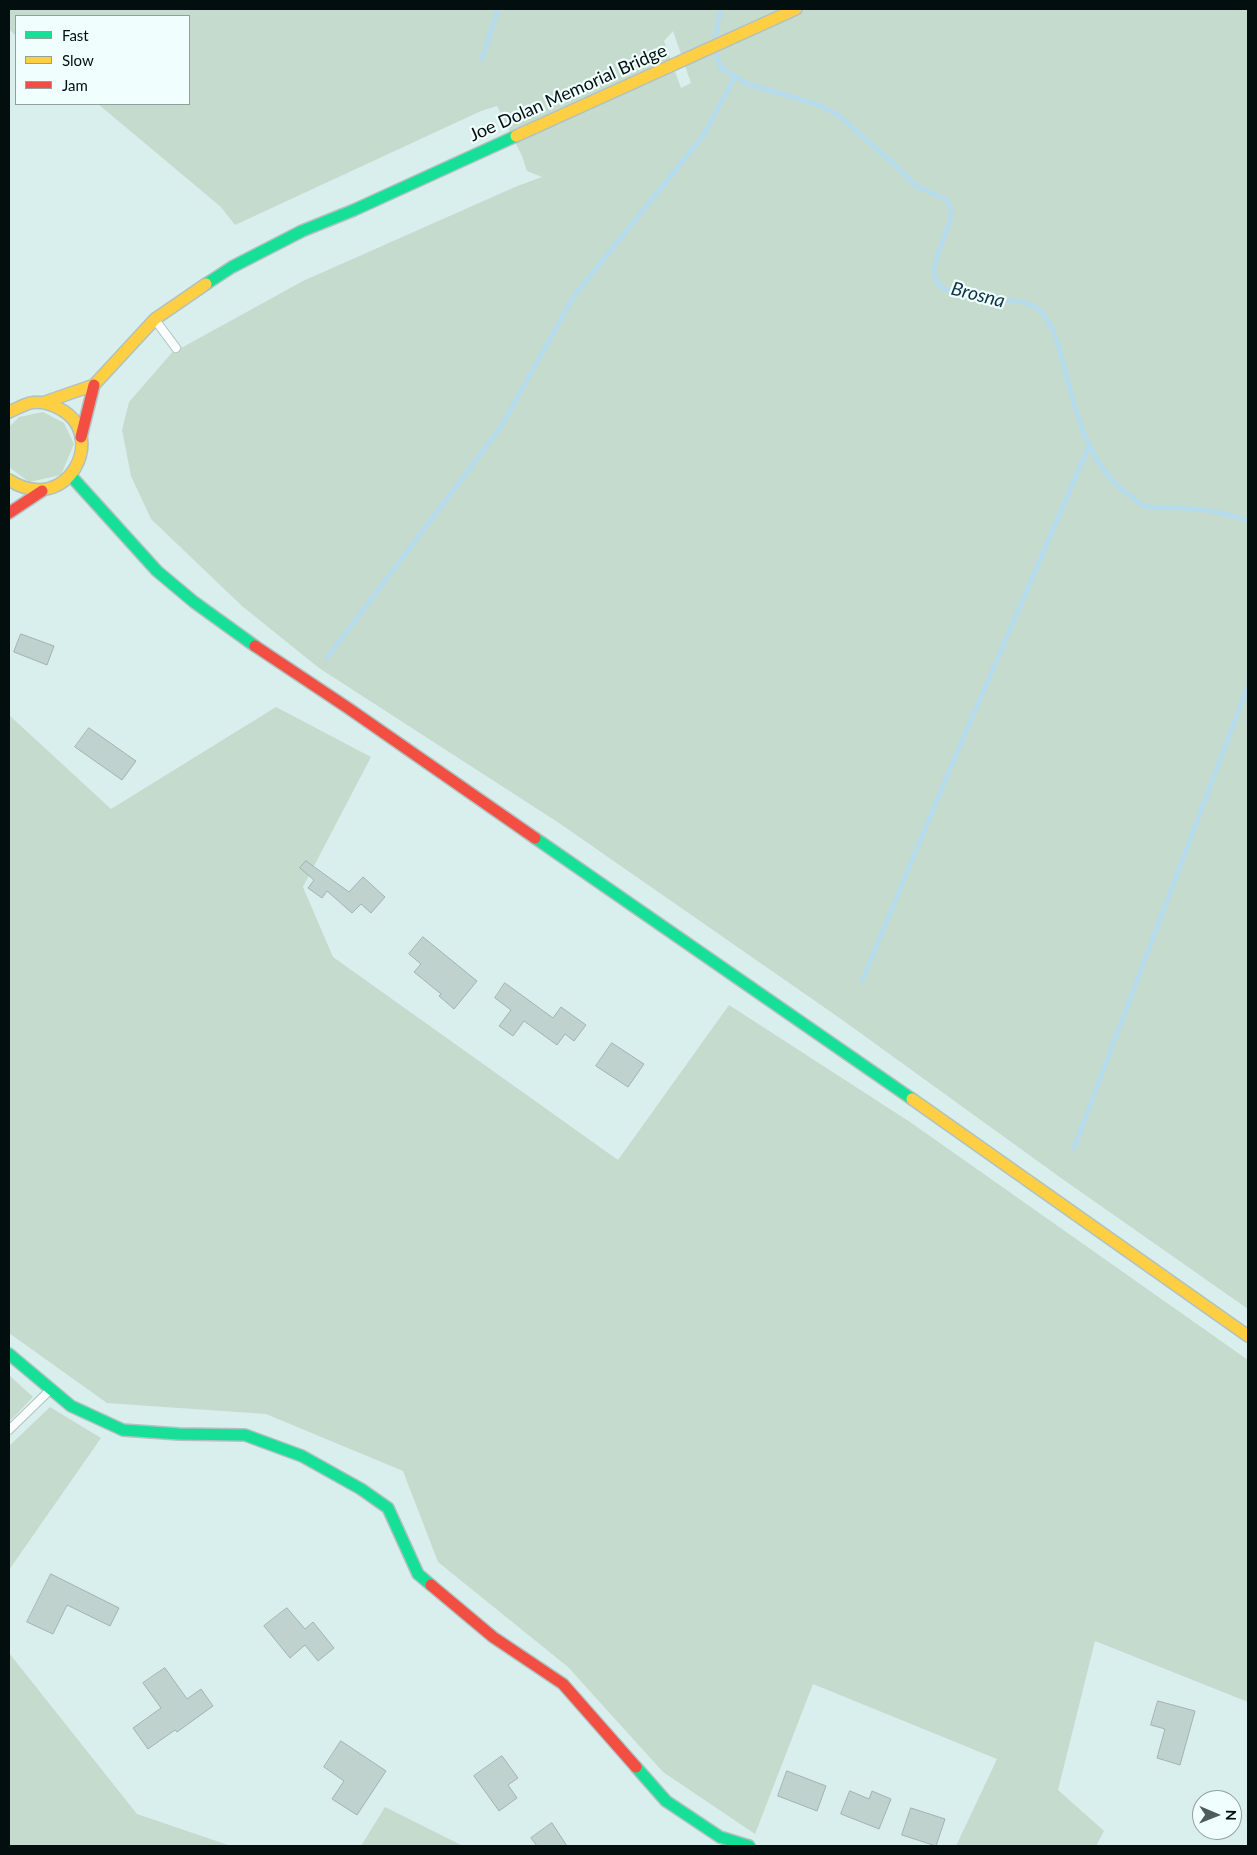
<!DOCTYPE html>
<html>
<head>
<meta charset="utf-8">
<style>
  body { margin:0 }
  #map { position:relative; width:1257px; height:1855px; overflow:hidden; background:#d9efed; font-family:Lato,sans-serif }
  canvas { display:block }
  .frame { position:absolute; inset:0; border:10px solid #030f0e; pointer-events:none }
  .legend { position:absolute; left:15px; top:15px; width:175px; height:90px; box-sizing:border-box; background:#f0fffd; border:1px solid #919f9d; margin:0; padding:6px 9px; list-style:none; font-size:15px; color:#030f0e }
  .legend li { display:flex; align-items:center; gap:10px; height:25px }
  .legend b { width:25px; border:1px solid #919f9d }
  .north { position:absolute; left:1192px; top:1790px; width:50px; height:50px; box-sizing:border-box; background:#f0fffd; border:1px solid #919f9d; border-radius:50%; rotate:91deg; font-size:14px; font-weight:700; line-height:20px; text-align:center; color:#030f0e }
  .north::after { content:''; display:block; margin:auto; width:18px; height:22px; background:#4e5d5c; clip-path:polygon(50% 0,100% 100%,50% 72%,0 100%) }
</style>
</head>
<body>
<div id="map">
<canvas width="1257" height="1855"></canvas>
<div class="frame"></div>
<ul class="legend">
<li><b style="height:6px;background:#16e098"></b>Fast</li>
<li><b style="height:6px;background:#ffcf43"></b>Slow</li>
<li><b style="height:6px;background:#f24e42"></b>Jam</li>
</ul>
<div class="north">N</div>
</div>
<script>
const c = document.querySelector('canvas').getContext('2d');
c.lineJoin = 'round';
function paint(path, color) { c.fillStyle = color; c.fill(path, 'evenodd'); }
function stroke(path, color, width, dash) { c.strokeStyle = color; c.lineWidth = width; c.lineCap = dash ? 'butt' : 'round'; c.setLineDash(dash || []); c.stroke(path); }
function drawText(font, color, halo, rows, align = 'center') {
  c.font = font + ' Lato,sans-serif'; c.lineWidth = 4.5; c.setLineDash([]); c.textBaseline = 'middle'; c.strokeStyle = halo; c.fillStyle = color; for (const [text, x, y, turn = 0] of rows) {
    c.save(); c.translate(x, y); c.rotate((+turn || 0) * Math.PI / 180); c.textAlign = isNaN(turn) ? turn : align; if (halo) c.strokeText(text, 0, 0); c.fillText(text, 0, 0); c.restore();
  }
}
paint(new Path2D(`
  M9 9H1248V1309L1061 1178 841 1019 559 823 319 668 242 606 151 519 131 476 122 430 129 402 176 348 183 347 303 281 515 187 542 177 527 171 522 156 497 106 481 111 235 225 221 207 98 104H189V16H16V36L9 29ZM673 31 691 83 681 88 664 41Z
  M43 412 64 423 74 444 61 475 29 482 9 467V427L19 417Z
  M276 707 371 757 303 887 333 957 618 1160 729 1005 910 1122 1248 1360V1702L1095 1641 1058 1790 1104 1831 1096 1846H956L997 1759 813 1684 755 1834 663 1772 568 1667 438 1562 403 1471 266 1414 107 1403 9 1333V715L111 809Z
  M9 1375 33 1397 9 1422Z
  M50 1407 101 1438 9 1570V1446Z
  M9 1653 137 1814 231 1846H9Z
  M385 1807 463 1846H361Z`), '#c4dbcd');
stroke(new Path2D(`
  M715 37 721 9
  M716 54 721 68 748 84 816 104 837 114 896 166 916 186 947 200C949 204 952 210 951 214 950 232 927 266 937 282 951 304 1013 294 1035 307 1054 319 1061 354 1066 374 1077 419 1091 470 1132 497 1136 500 1140 504 1144 506 1153 509 1172 507 1182 508 1205 509 1227 513 1248 521
  M482 59 498 9
  M327 658 501 427 574 296 703 136 735 77
  M862 981 950 769 1089 446
  M1074 1148 1248 686`), '#b5dbee', 4.5);
const building = new Path2D(`
  M21 634 54 646 47 665 14 652Z
  M89 728 136 761 122 780 75 747Z
  M306 861 349 892 363 877 385 897 371 913 361 904 352 913 327 891 322 898 308 888 314 880 300 868Z
  M423 937 477 981 454 1009 439 996 441 994 414 972 421 964 409 954Z
  M505 983 553 1018 561 1007 586 1025 574 1041 565 1034 557 1045 524 1021 513 1036 499 1026 511 1010 495 998Z
  M612 1043 644 1064 628 1087 596 1066Z
  M51 1574 119 1608 110 1626 67 1605 53 1634 27 1622Z
  M287 1608 305 1629 313 1622 334 1648 318 1661 305 1645 290 1658 264 1626Z
  M165 1668 187 1699 201 1689 213 1706 177 1732 175 1730 148 1749 133 1728 161 1708 143 1683Z
  M1158 1701 1195 1711 1180 1765 1157 1758 1165 1729 1151 1725Z
  M341 1741 386 1771 357 1815 332 1799 344 1781 324 1767Z
  M502 1756 518 1778 508 1785 517 1798 499 1811 474 1776Z
  M787 1771 826 1786 817 1811 778 1796Z
  M850 1791 869 1799 872 1791 891 1799 879 1829 841 1814Z
  M911 1808 945 1819 936 1846 902 1835Z
  M552 1823 567 1846H537L531 1838Z`);
paint(building, '#bfd2ce');
stroke(building, '#a3b2af', 1);
const lane = new Path2D(`
  M156 321 176 348
  M9 1430 50 1390`);
const fast = new Path2D(`
  M206 284 232 267 302 231 354 210 516 136
  M71 476 157 571 194 602 255 646
  M535 838 912 1099
  M9 1354 71 1406 123 1430 179 1434 245 1435 302 1456 361 1489 388 1508 418 1574 431 1585
  M636 1767 666 1801 720 1837 749 1846`);
const slow = new Path2D(`
  M516 136 796 9
  M45 402 94 385 155 319 206 284
  M9 412C16 409 23 405 30 403 40 401 51 404 60 409 109 434 68 518 9 480
  M912 1099 1248 1336`);
const jam = new Path2D(`
  M81 437 94 385
  M9 513 42 491
  M255 646 348 708 535 838
  M431 1585 493 1637 563 1684 636 1767`);
stroke(lane, '#b1c1c0', 10);
stroke(fast, '#b1c1c0', 14);
stroke(slow, '#b1c1c0', 14);
stroke(jam, '#b1c1c0', 14);
stroke(lane, '#f9fdfc', 8);
stroke(fast, '#16e098', 11);
stroke(slow, '#ffcf43', 11);
stroke(jam, '#f24e42', 11);
drawText('18px', '#030f0e', '#f0fffd', [
  ["Joe Dolan Memorial Bridge",568,93,-24]
]);
drawText('italic 19px', '#0c3145', '#f0fffd', [
  ["Brosna",978,295,14]
]);
</script>
</body>
</html>
